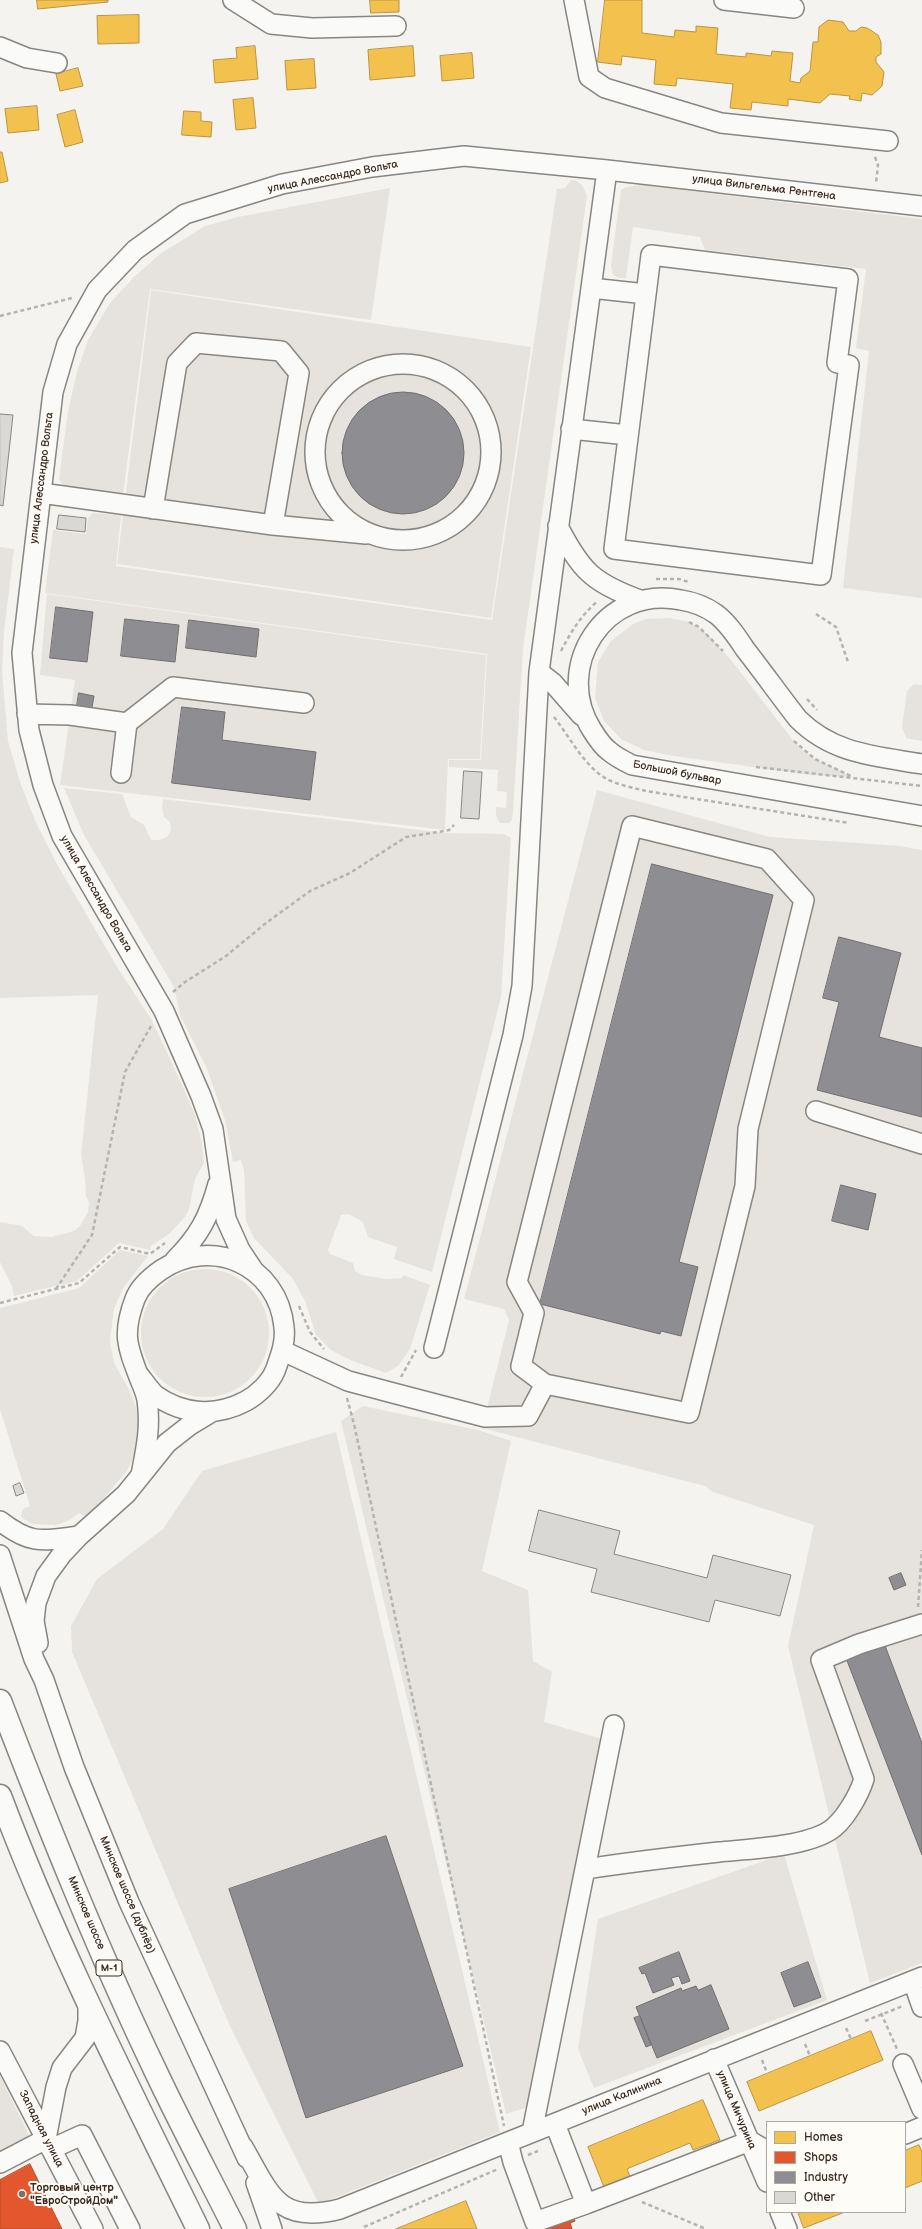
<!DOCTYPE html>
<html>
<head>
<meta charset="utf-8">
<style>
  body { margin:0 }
  #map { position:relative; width:922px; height:2229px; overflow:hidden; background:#f4f3ef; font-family:"Balsamiq Sans",sans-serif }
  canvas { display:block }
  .legend { position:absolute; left:766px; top:2121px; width:140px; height:92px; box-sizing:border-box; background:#fdfcf7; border:1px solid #afa8a0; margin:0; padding:5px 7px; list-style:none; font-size:12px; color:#3b2a1e }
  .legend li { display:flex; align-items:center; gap:8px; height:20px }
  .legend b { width:20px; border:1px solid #afa8a0 }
</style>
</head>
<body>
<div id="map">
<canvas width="922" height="2229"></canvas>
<ul class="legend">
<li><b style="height:11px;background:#f2c14e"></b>Homes</li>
<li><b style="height:11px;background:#e4572e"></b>Shops</li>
<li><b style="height:11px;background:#8d8d92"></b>Industry</li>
<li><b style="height:11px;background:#d9d8d5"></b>Other</li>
</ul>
</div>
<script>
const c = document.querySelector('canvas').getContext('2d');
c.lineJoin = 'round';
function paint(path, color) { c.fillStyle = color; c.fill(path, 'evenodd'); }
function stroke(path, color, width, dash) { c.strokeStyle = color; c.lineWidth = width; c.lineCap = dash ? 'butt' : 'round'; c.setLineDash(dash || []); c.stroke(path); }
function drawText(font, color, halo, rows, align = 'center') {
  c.font = font + ' "Balsamiq Sans",sans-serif'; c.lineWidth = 4; c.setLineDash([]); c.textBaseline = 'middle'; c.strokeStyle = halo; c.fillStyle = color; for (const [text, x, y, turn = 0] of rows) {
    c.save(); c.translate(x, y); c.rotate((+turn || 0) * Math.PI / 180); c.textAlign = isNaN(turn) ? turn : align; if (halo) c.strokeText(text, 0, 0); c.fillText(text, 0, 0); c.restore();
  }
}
paint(new Path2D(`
  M571 180 577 181 582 185 587 196 523 649 513 812 512 820 509 823H500L496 816V807L506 808 507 792 497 791 498 770 449 767V760H481L487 654 45 593 53 530 86 534 88 518 93 513 121 515 116 566 492 620 557 189 565 188Z
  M641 185 922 219V598L843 588 869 351 856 348 866 269 705 250 700 237 633 227 626 278H619L613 275 611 265 621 190 626 187Z
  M390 188 371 320 150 289 123 495 71 488 62 484 59 479 68 411 77 372 88 340 110 303 135 276 160 254 205 226 238 217Z
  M151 290 531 347 491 618 117 564Z
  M0 547 14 549 4 632 2 671 8 741 20 782 36 823 58 866 119 970 151 1019 166 1050 194 1112 202 1143 204 1163 195 1179 189 1210 185 1217 169 1234 151 1246 150 1250 119 1243 77 1281 14 1296 12 1286 0 1262V1222L22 1226 34 1236 51 1237 74 1231 80 1226 88 1212 89 1203 86 1196 85 1179 81 1155 98 995 0 998Z
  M47 594 486 655 480 759H448L445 830 60 785 75 680 40 675Z
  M669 618 690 622 707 634 731 660 792 739 803 750 815 759 853 777 811 775 674 756 644 750 621 739 604 721 595 698 598 662 611 641 633 624 646 619Z
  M914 684 922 685V741L906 738 902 727 907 691Z
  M64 788 122 794 131 817 144 825 151 840H159L167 837 171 830 170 822 164 817 162 808 163 799 445 833 504 834 511 838 501 997 432 1272 394 1259 397 1247 368 1237 363 1222 349 1214 341 1215 328 1250 330 1254 353 1263 355 1271 362 1275 386 1279 402 1278 403 1275 430 1285 410 1349 398 1366 386 1373 350 1360 331 1350 316 1335 305 1301 293 1279 254 1238 246 1221 244 1170 241 1160 233 1162 225 1120 207 1069 180 1015 174 987 84 835Z
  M597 790 770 837 900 846 922 850V1963L870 1983 788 1646 814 1525 713 1492 705 1486 482 1428 509 1320 504 1309 464 1299Z
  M120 1250 148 1256 124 1287 114 1308 110 1341 114 1363 130 1391 138 1413 140 1428 136 1451 127 1471 98 1505 84 1516 79 1513 70 1520 56 1525 32 1524 21 1517 23 1509 30 1506 0 1409V1308L79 1288Z
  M141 1333a64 64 0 1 1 128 0a64 64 0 1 1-128 0Z
  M363 1406 478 1430 511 1441 482 1571 528 1590 533 1661 552 1672 544 1722 606 1740 531 2106 506 2114 341 1421Z
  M336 1432 500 2132 319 2204 229 2024 72 1652 71 1626 97 1579 163 1529 202 1471Z
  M784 1854 827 2000 594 2088 578 2049 598 1919Z
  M0 2076 32 2141 0 2157Z`), '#e6e3de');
const homes = new Path2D(`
  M37 0H108V2L38 9Z
  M370 0H399V12L371 13Z
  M605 0H642V33L674 37 675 30 696 32V26L718 28 716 54 746 57V53L771 56 772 51 793 53 790 81 800 83 801 78 810 71 813 42H818L819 27 828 20 843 22 849 31H856L861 27 867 28 878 35 881 42V54L876 57V62L884 72 882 86 872 95 862 93 861 101 849 99 850 96 830 94 820 103 788 99V106L752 102 751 110 730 108 733 84 677 78 676 86 654 84 656 60 622 56 621 65 598 62Z
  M139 15V43L98 44 97 16Z
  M255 46 258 79 215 83 213 60 237 58 236 48Z
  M413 46 415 76 370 80 368 50Z
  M472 53 474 78 442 81 440 56Z
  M314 59 316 88 287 90 285 61Z
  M78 68 83 86 60 91 56 74Z
  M253 98 256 128 236 130 233 100Z
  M37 106 39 130 8 133 5 109Z
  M75 110 83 142 65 147 57 115Z
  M184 111 201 112V121L212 122 211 137 182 135Z
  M0 152H2L8 181 0 183Z
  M871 2031 883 2060 759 2111 747 2082Z
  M703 2100 720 2140 693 2150 690 2143 629 2168 627 2169 630 2176 604 2187 588 2147Z
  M919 2145 922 2152V2181L905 2188V2151Z
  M466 2201 477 2229H396Z
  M798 2212H845L804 2228Z`);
paint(homes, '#f2c14e');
stroke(homes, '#bb9440', 1);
const shops = new Path2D(`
  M30 2164 52 2209 62 2229H0V2180Z
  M572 2214 575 2221 570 2223 572 2229H543Z`);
paint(shops, '#e4572e');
stroke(shops, '#b14a29', 1);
const industry = new Path2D(`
  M342 453a61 61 0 1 1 122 0a61 61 0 1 1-122 0Z
  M56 607 93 612 87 662 50 658Z
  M125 619 179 625 175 662 121 656Z
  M189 620 259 629 256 657 186 648Z
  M79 693 94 696 91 713 76 711Z
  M182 707 225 712 222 740 316 752 310 800 172 783Z
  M652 864 773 895 679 1262 698 1267 681 1336 661 1331 660 1334 540 1304Z
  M839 937 901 953 879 1037 922 1048V1117L817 1090 839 1002 823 998Z
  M841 1185 876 1194 868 1230 832 1221Z
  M901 1573 906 1585 894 1590 889 1578Z
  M884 1643 922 1743V1855L846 1658Z
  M386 1836 463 2066 306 2118 229 1889Z
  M679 1952 690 1981 682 1984 679 1976 671 1978 674 1985 653 1993 645 1973 642 1974 639 1968Z
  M808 1962 821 1997 794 2007 781 1973Z
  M711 1985 729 2029 657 2058 636 2007 681 1988 682 1991 696 1986 698 1990Z
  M640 2016 651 2045 646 2047 634 2018Z`);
paint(industry, '#8d8d92');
stroke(industry, '#746f6f', 1);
const building = new Path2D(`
  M0 414 13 415 3 506 0 505Z
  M59 515 86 518 85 532 57 529Z
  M464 771 482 772 479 819 461 818Z
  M20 1483 24 1493 16 1496 13 1486Z
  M539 1510 620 1531 614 1554 707 1578 713 1555 791 1575 780 1616 715 1600 709 1622 591 1592 597 1569 529 1551Z`);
paint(building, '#d9d8d5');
stroke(building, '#898681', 1);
const minor = new Path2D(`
  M233 0 271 24 312 28 396 26
  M574 0 589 77 605 88 721 123 888 141
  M724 0 794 8
  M0 47 27 58 57 63
  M651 255 848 279 837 363 849 365 821 575 614 549Z
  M591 288 646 294
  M315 452a88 88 0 1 1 176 0a88 88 0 1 1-176 0Z
  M571 429 628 435
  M41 493 273 525 366 534
  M153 509 177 363 196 343 281 351 299 373 273 525
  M558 526C581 571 593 583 640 600
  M539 672 553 683 581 715
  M27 714 70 715 127 723 173 687 304 703
  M922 764C875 756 833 754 798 719 780 696 763 672 745 649 737 637 728 623 716 614 706 607 694 602 681 600 605 584 552 667 592 730 597 738 602 746 609 751 616 757 624 761 632 765L922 816
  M121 773 127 723
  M816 1111 922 1144
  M175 1260C199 1236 209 1217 218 1184
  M254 1271 240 1250 226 1219 213 1129 201 1096 164 1011 62 836 43 785 29 730 22 653 53 392 67 344 97 290 135 250 185 214 282 184 372 167 464 156 607 170 922 206
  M434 1348 513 1035 522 986 539 672 607 170
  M283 1351 348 1381 393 1393 485 1417 528 1416 545 1384 689 1413 745 1186 748 1129 804 900 767 859 632 826 517 1282 534 1313 521 1366 545 1384
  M138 1374C143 1380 149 1389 155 1395 183 1415 216 1417 246 1401 257 1395 270 1383 275 1371 280 1357 286 1343 284 1327 278 1265 212 1236 161 1270 151 1277 139 1288 135 1299 122 1333 127 1346 139 1377 142 1385 146 1393 147 1400 151 1427 146 1449 141 1475
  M0 1521C31 1545 42 1541 79 1536
  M0 1555 34 1659 44 1680 74 1767 129 1902 247 2158
  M38 1643 34 1621 36 1603 46 1576 62 1554 79 1536 126 1494 167 1443 190 1425 210 1413
  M586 1869C630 1862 674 1857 719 1852 749 1849 803 1847 829 1831 844 1822 859 1795 864 1779L821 1660 859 1644 922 1624
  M913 1981 922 2007
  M0 2051 93 2229
  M714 2059 767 2182
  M903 2064 922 2109
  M532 2132 614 1725
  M905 2134 922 2127
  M46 2139 56 2087 62 2068 85 2038 88 2021V2003
  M508 2142 513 2162 535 2222 586 2204 555 2124
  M243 2147C270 2194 278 2225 340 2209L922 1977
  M51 2149 82 2135 130 2229
  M0 2163 46 2139
  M256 2183 272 2229
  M586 2204 750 2141 767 2151
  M780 2212 787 2229`);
const highway = new Path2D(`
  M0 1701C48 1826 98 1951 156 2072 181 2125 209 2177 235 2229
  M0 1796C56 1945 128 2086 198 2229`);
stroke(minor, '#898681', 22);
stroke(highway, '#898681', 25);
stroke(new Path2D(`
  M875 157 878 165 876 183
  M0 316 72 298
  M656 579H679L689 582
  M816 614 836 627 848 662
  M689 622 699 627 723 651
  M561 651C571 632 581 615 598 601
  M807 699 817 710
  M554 717C568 735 580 758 598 773 611 784 630 787 646 791L849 823
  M794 741 815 759 853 777
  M756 767 922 786
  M173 992 185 982 226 956 266 923 310 891 350 873 406 837 444 831 449 830 454 825
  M56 1289 92 1235 125 1072 151 1026
  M0 1303 79 1283 120 1247 150 1254 165 1243
  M299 1306 310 1332 324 1349
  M401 1377 416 1350
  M347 1398 354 1424 504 2126
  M918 1607 922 1550
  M881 2013 897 2049
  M865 2021 903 2006
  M846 2028 851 2039
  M805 2044 810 2056
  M762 2060 767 2073
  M528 2155 538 2151
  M642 2202 706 2229
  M364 2227 498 2169`), '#b5b3b0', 2.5, [4, 3]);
stroke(minor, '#fafaf8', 19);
stroke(highway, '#fafaf8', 22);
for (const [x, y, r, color] of [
  [22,2194,4,"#7c7067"]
]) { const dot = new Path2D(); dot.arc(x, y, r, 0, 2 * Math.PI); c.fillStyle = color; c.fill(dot); stroke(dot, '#fdfcf7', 1.5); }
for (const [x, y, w] of [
  [109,1968,26]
]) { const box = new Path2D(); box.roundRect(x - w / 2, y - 8, w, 16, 3); c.fillStyle = '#fdfcf7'; c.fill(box); stroke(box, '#3b2a1e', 1); }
drawText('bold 10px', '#3b2a1e', null, [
  ["М-1",109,1968]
]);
drawText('11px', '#3b2a1e', '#fdfcf7', [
  ["улица Алессандро Вольта",333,177,-11],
  ["улица Вильгельма Рентгена",764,188,7],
  ["улица Алессандро Вольта",42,478,-83],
  ["Большой бульвар",677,773,11],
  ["улица Алессандро Вольта",96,894,60],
  ["Минское шоссе (дублёр)",127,1895,67],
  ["Минское шоссе",86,1913,67],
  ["улица Калинина",622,2096,-22],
  ["улица Мичурина",736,2110,67],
  ["Западная улица",41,2129,63]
]);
drawText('bold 11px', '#3b2a1e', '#fdfcf7', [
  ["Торговый центр",30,2188],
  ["\"ЕвроСтройДом\"",30,2201]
], 'left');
</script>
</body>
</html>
